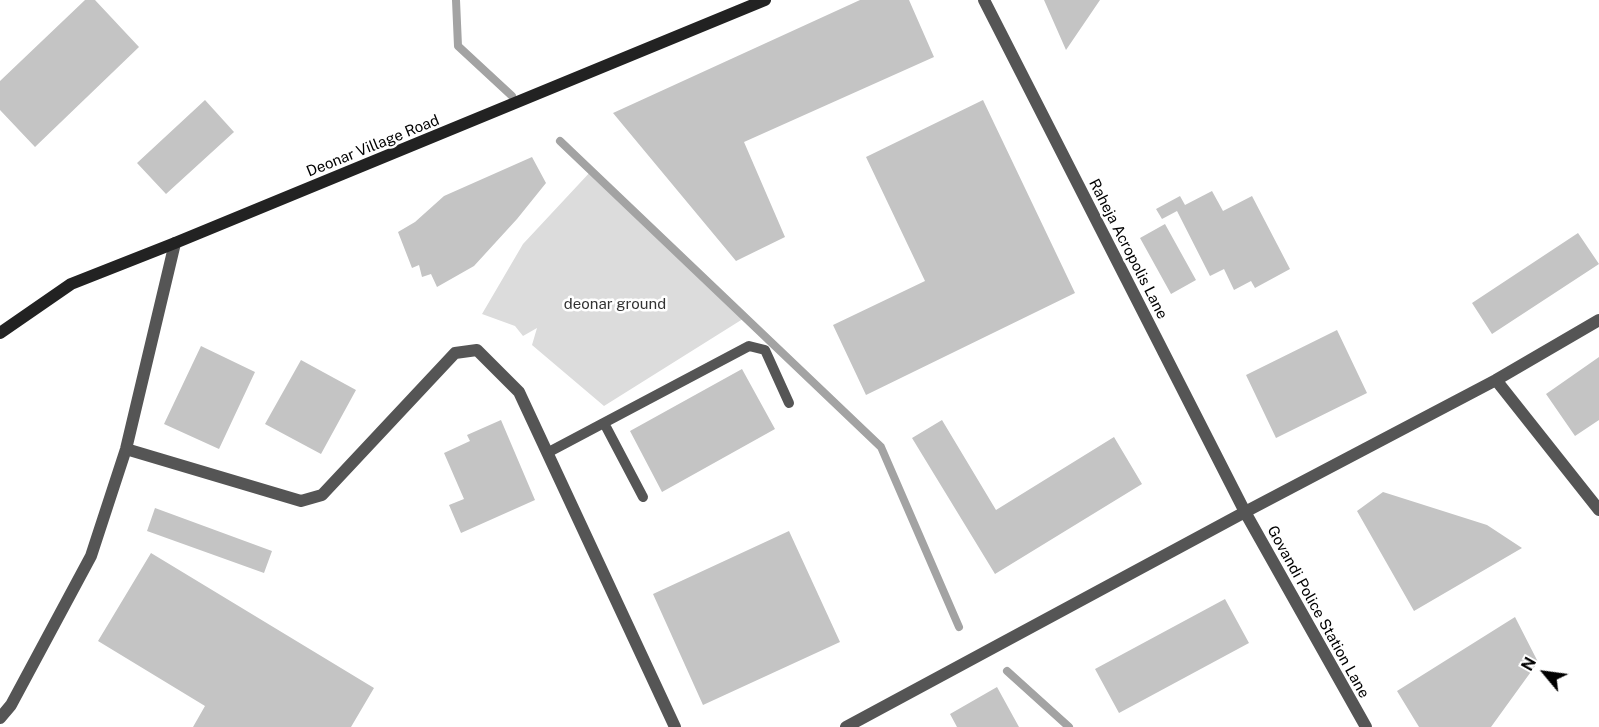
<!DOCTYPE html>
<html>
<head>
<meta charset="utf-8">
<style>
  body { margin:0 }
  #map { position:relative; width:1599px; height:727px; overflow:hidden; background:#fff; font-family:"Public Sans",sans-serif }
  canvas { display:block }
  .north { position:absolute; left:1515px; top:643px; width:60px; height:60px; -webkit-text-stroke:4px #fff; paint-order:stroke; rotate:299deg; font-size:16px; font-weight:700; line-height:24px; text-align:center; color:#000 }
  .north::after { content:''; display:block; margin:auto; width:21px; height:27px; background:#000; clip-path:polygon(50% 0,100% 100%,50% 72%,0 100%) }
</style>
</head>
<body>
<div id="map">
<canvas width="1599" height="727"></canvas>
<div class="north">N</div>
</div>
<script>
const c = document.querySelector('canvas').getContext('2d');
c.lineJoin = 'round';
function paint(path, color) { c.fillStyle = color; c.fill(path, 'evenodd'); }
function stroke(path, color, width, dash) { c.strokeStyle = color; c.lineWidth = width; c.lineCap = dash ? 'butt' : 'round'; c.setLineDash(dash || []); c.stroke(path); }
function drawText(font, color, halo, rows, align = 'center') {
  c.font = font + ' "Public Sans",sans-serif'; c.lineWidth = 5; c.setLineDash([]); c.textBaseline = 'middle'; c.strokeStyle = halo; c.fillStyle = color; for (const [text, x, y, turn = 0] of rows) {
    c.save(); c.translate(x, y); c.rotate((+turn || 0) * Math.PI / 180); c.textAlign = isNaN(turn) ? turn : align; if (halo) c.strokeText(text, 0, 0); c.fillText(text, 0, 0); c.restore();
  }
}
paint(new Path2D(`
  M592 170 746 317 604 406 532 345 537 328 523 336 515 326 482 314 523 244Z`), '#dcdcdc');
stroke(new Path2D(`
  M456 0 458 46 512 96
  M560 141 881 447 959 627
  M1007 671 1069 727`), '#a3a3a3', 8);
paint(new Path2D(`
  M85 0H95L139 47 35 147 0 110V81Z
  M860 0H909L934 57 744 142 785 237 736 261 613 113Z
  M1044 0H1100L1066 50Z
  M205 100 234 132 166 194 137 163Z
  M983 100 1075 293 866 395 833 325 925 281 866 157Z
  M532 157 546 183 517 219 474 266 437 287 431 274 422 277 419 265 412 268 398 232 415 222 444 196Z
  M1212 191 1223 211 1252 196 1290 269 1255 288 1251 281 1234 290 1224 269 1210 276 1177 211 1162 219 1156 209 1180 196 1185 205Z
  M1165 224 1196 280 1171 294 1140 238Z
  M1578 233 1599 264 1492 334 1472 303Z
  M1337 330 1367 393 1276 438 1246 375Z
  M201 346 255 372 219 449 164 424Z
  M1599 357V420L1575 436 1546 394Z
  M301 360 356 390 321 454 265 424Z
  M742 369 775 429 662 492 630 431Z
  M501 420 535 500 461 533 449 505 464 499 444 453 470 441 467 435Z
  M942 420 996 510 1114 437 1142 484 995 574 912 438Z
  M1383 492 1487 525 1522 548 1414 611 1357 511Z
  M155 508 272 551 264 573 147 531Z
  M789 531 840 642 703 705 653 594Z
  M151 553 374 688 351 727H193L205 706 98 641Z
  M1225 599 1249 643 1119 713 1095 669Z
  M1515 617 1538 662 1491 727H1419L1397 691Z
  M997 687 1019 727H957L950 714Z`), '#c4c4c4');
stroke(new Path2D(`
  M604 423 643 497
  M547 453 749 346 765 350 789 403`), '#555', 10);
stroke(new Path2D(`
  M984 0 1245 512 1366 727
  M1496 380 1599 510
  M126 449 301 501 322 495 455 353 477 350 519 392 675 727
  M0 718 11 705 91 556 126 449 175 243
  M846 727 1245 512 1496 380 1599 320`), '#555', 12);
stroke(new Path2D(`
  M0 333 71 284 175 243 765 0`), '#222', 12);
drawText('15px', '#000', '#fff', [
  ["Deonar Village Road",373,146,-22],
  ["Raheja Acropolis Lane",1128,249,63],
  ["Govandi Police Station Lane",1318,612,61]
]);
drawText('15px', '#333', '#fff', [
  ["deonar ground",615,304]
]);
</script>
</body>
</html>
